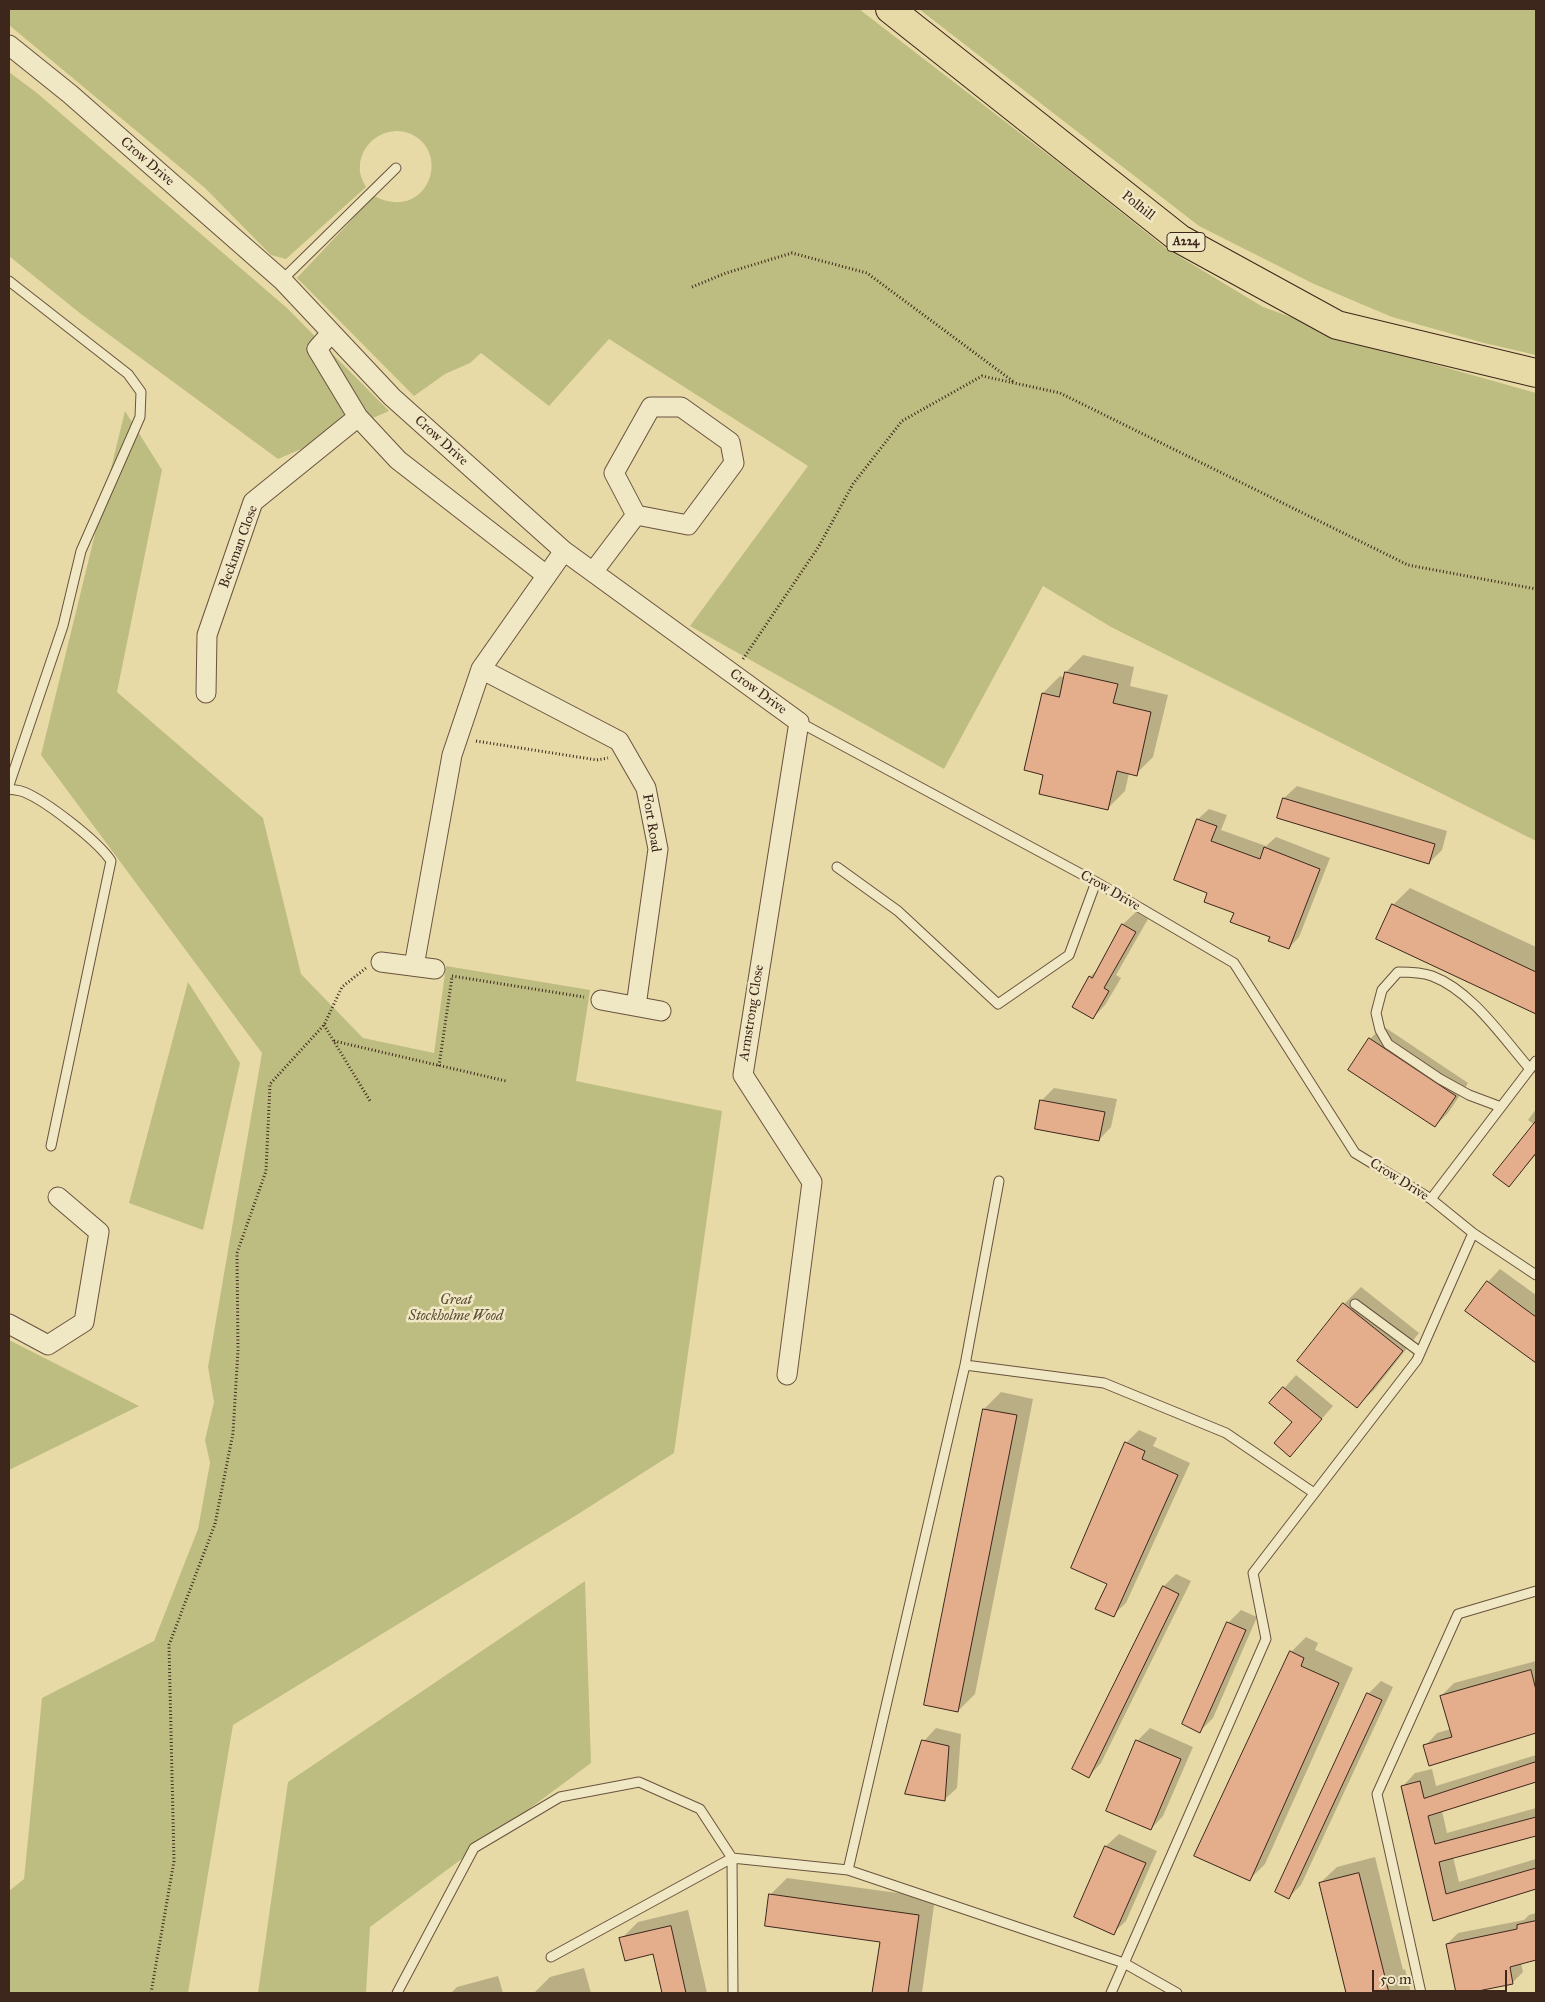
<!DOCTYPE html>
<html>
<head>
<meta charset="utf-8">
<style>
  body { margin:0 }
  #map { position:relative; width:1545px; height:2002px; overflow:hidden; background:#e8daa6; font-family:"IM FELL Great Primer",serif }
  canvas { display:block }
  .frame { position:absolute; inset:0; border:10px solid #3d261c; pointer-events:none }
  .scale { position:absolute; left:1372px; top:1970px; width:135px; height:22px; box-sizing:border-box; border:2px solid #3d261c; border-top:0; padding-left:6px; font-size:15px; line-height:18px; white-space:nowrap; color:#3d261c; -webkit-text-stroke:4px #f0e7c5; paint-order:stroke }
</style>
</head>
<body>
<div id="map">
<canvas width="1545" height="2002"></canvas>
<div class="frame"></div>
<div class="scale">50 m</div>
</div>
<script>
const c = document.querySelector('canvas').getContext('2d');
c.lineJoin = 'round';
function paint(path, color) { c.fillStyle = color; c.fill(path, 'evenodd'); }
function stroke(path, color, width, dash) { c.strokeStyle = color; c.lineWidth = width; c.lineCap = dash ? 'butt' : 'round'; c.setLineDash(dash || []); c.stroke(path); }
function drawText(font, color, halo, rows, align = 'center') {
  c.font = font + ' "IM FELL Great Primer",serif'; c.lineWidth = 5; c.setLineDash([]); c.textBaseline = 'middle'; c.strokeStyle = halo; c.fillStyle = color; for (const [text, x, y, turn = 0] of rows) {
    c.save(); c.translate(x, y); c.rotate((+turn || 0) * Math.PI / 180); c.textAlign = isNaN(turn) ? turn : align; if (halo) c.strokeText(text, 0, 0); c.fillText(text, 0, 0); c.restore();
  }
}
paint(new Path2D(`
  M9 9H859L1068 170 1167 249 1263 307 1380 349 1536 393V841L1111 627 1043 586 944 769 690 626 808 466 609 339 549 406 481 353 470 363 445 374 414 396 297 278 374 196C426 223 453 154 411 134 389 124 362 140 360 165 359 173 362 180 366 187L286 259 271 255 205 188 9 25Z
  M919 9H1536V355L1484 343 1392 317 1314 284 1199 226Z
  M9 72 37 93 287 308 389 411 278 459 81 314 9 256Z
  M125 411 162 470 117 692 263 818 301 974 363 1038 434 1053 446 966 590 990 576 1081 722 1111 674 1453 575 1516 233 1725 188 1993H9V1891L24 1879 42 1698 154 1641 198 1529 210 1463 205 1440 214 1402 208 1367 262 1053 41 755Z
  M188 982 240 1063 203 1230 129 1203Z
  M9 1340 139 1406 9 1470Z
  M585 1581 591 1763 370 1927 366 1993H258L288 1782Z`), '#bebd81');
paint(new Path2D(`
  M1083 655 1134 667 1130 686 1168 695 1153 757 1136 774 1129 773 1125 791 1108 808 1044 774 1043 693 1060 676 1065 678 1066 672Z
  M1297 786 1447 831 1442 850 1429 863 1279 817 1284 798Z
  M1209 809 1227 815 1221 830 1266 846 1276 837 1330 858 1299 937 1289 948 1208 892 1198 819Z
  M1410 888 1536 947V1013L1377 938 1393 905Z
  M1136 912 1148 919 1116 975 1121 978 1105 1005 1093 1018 1090 977 1098 969 1123 924Z
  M1383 1026 1468 1083 1448 1113 1435 1126 1370 1039Z
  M1054 1088 1117 1099 1111 1127 1099 1140 1036 1128 1042 1100Z
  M1536 1109V1155L1508 1186 1535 1125 1528 1120Z
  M1500 1269 1536 1295V1361L1467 1310 1488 1282Z
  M1361 1287 1419 1333 1374 1390 1357 1406 1344 1304Z
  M1296 1375 1333 1406 1290 1455 1294 1422 1271 1403Z
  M1001 1392 1033 1399 975 1694 958 1711 984 1409Z
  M1139 1430 1157 1438 1153 1446 1190 1463 1126 1603 1113 1615 1108 1583 1126 1443Z
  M1176 1574 1191 1581 1101 1763 1089 1776 1164 1586Z
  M1241 1610 1257 1617 1213 1718 1200 1731 1228 1623Z
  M1306 1637 1318 1643 1315 1650 1353 1668 1265 1864 1250 1879 1291 1652Z
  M1536 1661V1731L1430 1764 1425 1746 1437 1733 1451 1729 1441 1696 1454 1683Z
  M1381 1681 1393 1687 1301 1885 1289 1897 1368 1694Z
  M936 1728 961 1734 957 1788 944 1800 924 1741Z
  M1150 1728 1193 1747 1163 1816 1151 1829 1137 1741Z
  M1536 1755V1781L1442 1811 1447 1833 1536 1808V1835L1453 1857 1459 1882 1536 1859V1888L1434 1919 1403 1786 1415 1773 1432 1769 1436 1786Z
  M1119 1834 1157 1851 1126 1921 1113 1933 1075 1916 1106 1846Z
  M1375 1857 1403 1970 1405 1969 1411 1993H1346L1320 1883 1337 1867Z
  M787 1878 935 1898 922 1993H874L881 1941 770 1895Z
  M688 1910 707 1993H663L653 1953 621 1939 638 1922Z
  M1536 1913V1959L1521 1963 1523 1972 1512 1983 1457 1993 1447 1944 1458 1933 1524 1920 1529 1915Z
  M584 1968 591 1993H534L550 1977Z
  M498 1976 503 1993H451L457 1987Z`), '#0003');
const building = new Path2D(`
  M1065 672 1118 684 1113 703 1151 712 1137 776 1117 771 1108 810 1039 794 1043 775 1024 770 1042 693 1059 697Z
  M1283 798 1435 844 1429 864 1277 818Z
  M1197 819 1217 826 1211 841 1260 859 1264 847 1320 869 1289 949 1268 941 1270 937 1230 922 1234 913 1204 902 1207 893 1174 880Z
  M1392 904 1536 972V1014L1376 939Z
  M1122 924 1136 932 1104 988 1109 991 1093 1019 1072 1007 1089 976 1092 978Z
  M1369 1038 1456 1096 1435 1127 1348 1070Z
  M1040 1100 1105 1112 1099 1141 1035 1129Z
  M1536 1121V1153L1509 1187 1493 1175Z
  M1487 1281 1536 1317V1363L1465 1311Z
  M1343 1303 1403 1351 1357 1408 1297 1361Z
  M1283 1387 1322 1419 1290 1457 1274 1443 1292 1422 1269 1403Z
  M983 1409 1017 1415 958 1712 924 1705Z
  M1125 1442 1145 1451 1142 1459 1178 1475 1114 1617 1095 1609 1107 1584 1071 1568Z
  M1163 1586 1179 1594 1089 1778 1072 1769Z
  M1227 1622 1246 1630 1200 1733 1182 1724Z
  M1290 1651 1304 1658 1301 1666 1339 1683 1250 1881 1194 1856Z
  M1531 1670 1536 1690V1733L1429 1766 1423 1745 1452 1737 1440 1696Z
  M1367 1693 1382 1700 1289 1899 1275 1892Z
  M922 1740 949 1746 945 1801 905 1794Z
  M1136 1740 1181 1759 1151 1830 1106 1811Z
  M1536 1762V1782L1428 1816 1435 1844 1536 1817V1836L1439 1862 1446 1894 1536 1868V1889L1433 1921 1401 1786 1420 1781 1424 1798Z
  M1105 1846 1146 1863 1114 1935 1074 1917Z
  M1359 1873 1389 1993H1346L1319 1883Z
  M769 1894 919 1915 908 1993H872L880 1942 765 1926Z
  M1536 1921V1960L1510 1967 1513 1984 1468 1993H1456L1446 1944 1517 1929V1925Z
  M671 1926 686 1993H662L653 1954 625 1961 619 1938Z`);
paint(building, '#e4ad8b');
stroke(building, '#3d261c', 1);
const lane = new Path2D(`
  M282 280 396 168
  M9 281 128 374 141 392 140 417 81 551 63 626 9 785
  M799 722 1096 882 1234 963 1355 1153 1431 1199 1473 1233 1536 1275
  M9 789C14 790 19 790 24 792 46 801 98 841 111 861L51 1146
  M837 867 898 911 998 1004 1069 955 1096 882
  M1501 1107 1469 1095 1440 1079 1388 1044 1380 1030 1376 1013 1382 990 1398 972C1409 972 1421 972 1432 976 1472 991 1503 1038 1530 1069
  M999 1181 965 1365 1104 1383 1226 1433 1314 1493
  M1431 1199 1536 1061
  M1355 1304 1420 1352
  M848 1870 965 1365
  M551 1957 732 1858 733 1993
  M397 1993 474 1848 560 1797 639 1782 700 1809 732 1858 848 1870 1124 1963 1177 1993
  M1111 1993 1266 1639 1253 1573 1417 1360 1473 1233
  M1421 1993 1377 1794 1458 1614 1536 1591`);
const street = new Path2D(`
  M9 45 70 94 282 280 392 397 564 551 799 722 743 1075 812 1182 787 1375
  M331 333 317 349 358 417 398 460 546 575
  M651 407H681L730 442 734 463 688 525 636 515 614 473Z
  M593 572 636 515
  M481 669 619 741 646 788 658 849 636 1006
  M206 693 207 635 253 502 358 417
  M381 962 435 969
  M414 966 452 755 481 669 564 551
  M601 1000 661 1011
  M9 1324 48 1345 84 1322 99 1232 58 1197`);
const primary = new Path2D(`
  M890 9 1180 239 1337 325 1536 373`);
stroke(lane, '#68533e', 11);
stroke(street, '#68533e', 21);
stroke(primary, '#3d261c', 30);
stroke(new Path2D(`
  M692 287 726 273 792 253 867 273 1014 382
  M743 659 819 546 853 484 902 421 982 376 1060 393 1408 565 1536 589
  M476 741 597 760 608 758
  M452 976 584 997
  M324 1025 370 1101
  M334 1041 506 1081
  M439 1066 452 977
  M151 1993 174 1861 169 1645 215 1524 233 1433 238 1350 237 1253 266 1171 270 1084 324 1025 342 987 366 968`), '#3d261c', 3, [1, 2.5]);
stroke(lane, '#f0e7c5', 9);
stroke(street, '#f0e7c5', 19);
stroke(primary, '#e8daa6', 28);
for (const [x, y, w] of [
  [1186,242,38]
]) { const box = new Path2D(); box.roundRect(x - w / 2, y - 9.5, w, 19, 4); c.fillStyle = '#f0e7c5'; c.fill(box); stroke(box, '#3d261c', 1); }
drawText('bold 12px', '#3d261c', null, [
  ["A224",1186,242]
]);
drawText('14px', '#3d261c', '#f0e7c5', [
  ["Crow Drive",147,162,41],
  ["Polhill",1138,206,38],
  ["Crow Drive",441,441,42],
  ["Beckman Close",239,547,-70],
  ["Crow Drive",758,692,36],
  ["Fort Road",651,823,81],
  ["Crow Drive",1110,891,30],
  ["Armstrong Close",752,1013,-81],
  ["Crow Drive",1399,1180,32]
]);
drawText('italic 14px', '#5d4c35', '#f0e7c5', [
  ["Great",456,1301],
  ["Stockholme Wood",456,1317]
]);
</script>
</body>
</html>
